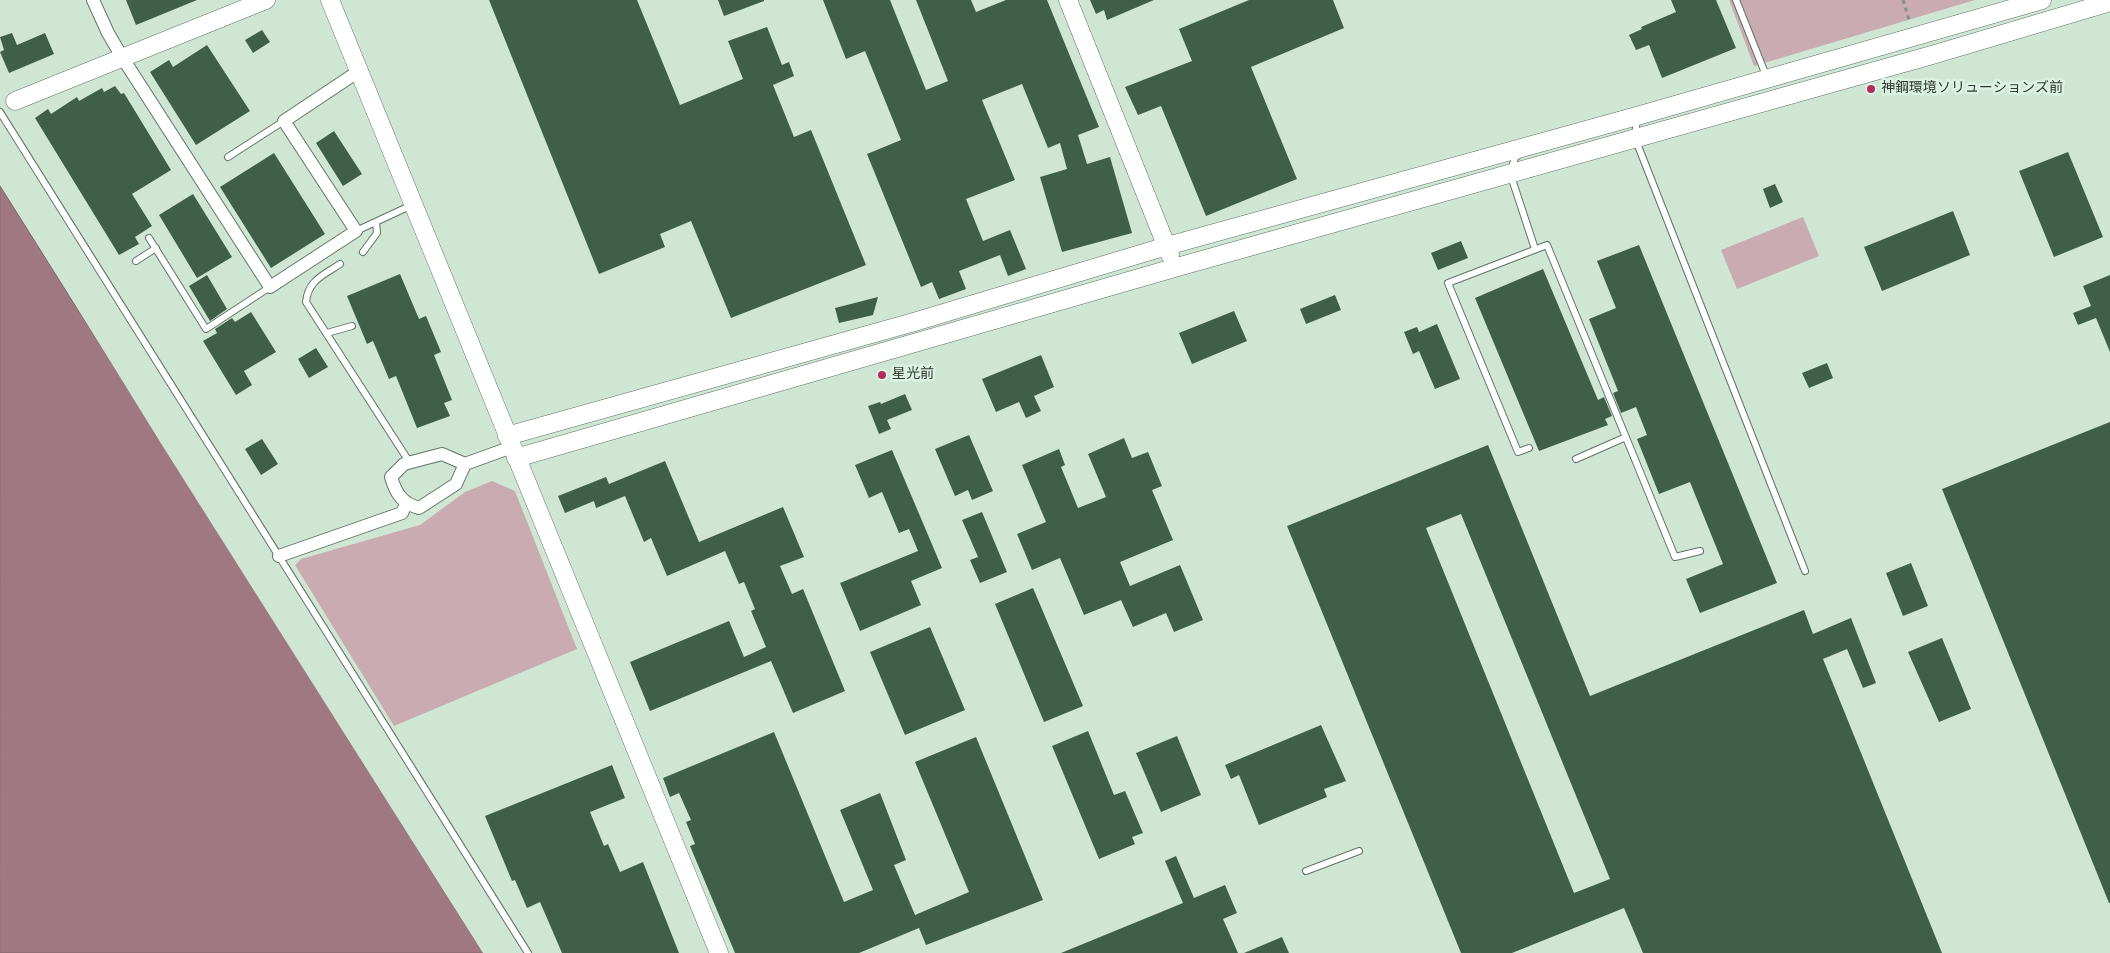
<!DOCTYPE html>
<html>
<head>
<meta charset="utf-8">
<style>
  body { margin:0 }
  canvas { display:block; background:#cfe6d5 }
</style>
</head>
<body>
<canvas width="2110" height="953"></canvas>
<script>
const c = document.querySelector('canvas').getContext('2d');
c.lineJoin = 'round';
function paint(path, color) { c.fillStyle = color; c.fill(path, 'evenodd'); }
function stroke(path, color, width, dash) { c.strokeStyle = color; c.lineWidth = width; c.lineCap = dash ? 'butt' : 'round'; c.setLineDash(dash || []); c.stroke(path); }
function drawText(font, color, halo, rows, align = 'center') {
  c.font = font + ' "Source Sans 3","Noto Sans JP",sans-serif'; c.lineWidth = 5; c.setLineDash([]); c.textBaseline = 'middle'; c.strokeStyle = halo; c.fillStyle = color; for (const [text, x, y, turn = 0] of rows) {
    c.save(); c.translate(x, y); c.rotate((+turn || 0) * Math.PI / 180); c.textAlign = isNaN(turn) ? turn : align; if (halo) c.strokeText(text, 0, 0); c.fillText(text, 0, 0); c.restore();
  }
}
paint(new Path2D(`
  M1729 0H1975L1754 66Z
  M1803 217 1819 256 1737 289 1721 250Z
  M492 481 515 491 577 649 394 726 295 565 301 559 420 525 465 492Z`), '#caabb2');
const water = new Path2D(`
  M0 186 483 953H0Z`);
paint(water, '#9f7881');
stroke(water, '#7e6569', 1);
paint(new Path2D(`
  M0 183 2 184 486 953H483L162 445Z`), '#cfe6d5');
paint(new Path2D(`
  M126 0H197L136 25Z
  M489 0H637L680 105 743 79 728 41 767 27 782 65 789 62 794 76 773 85 794 137 811 130 866 265 731 318 691 221 660 234 665 247 599 274Z
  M718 0H764V1L724 16Z
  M823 0H890L926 90 948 81 916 0H971L976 12 1006 0H1047L1099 127 1078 135 1087 164 1110 157 1132 233 1062 252 1040 177 1067 169 1060 143 1048 148 1022 84 982 100 1015 180 966 199 983 241 1010 230 1026 269 1008 276 1000 255 959 271 966 289 939 299 932 282 921 287 867 154 901 140 865 51 846 59Z
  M1090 0H1154L1107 20 1104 10 1096 14Z
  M1249 0H1333L1344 28 1251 67 1297 179 1206 216 1161 106 1138 115 1125 87 1192 61 1179 29Z
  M1671 0H1716L1736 48 1662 78 1649 45 1636 50 1629 35 1642 29 1641 27 1676 12Z
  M262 30 270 42 253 53 245 40Z
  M12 33 17 45 45 33 54 54 9 73 0 52 4 50 0 37Z
  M207 45 250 111 196 145 150 72 169 60 173 67Z
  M115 86 121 94 124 93 171 170 132 194 152 226 135 237 139 244 119 255 35 118 48 109 51 114 77 97 79 101 102 88 104 92Z
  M334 131 362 174 343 186 316 143Z
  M2068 152 2103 237 2054 257 2019 171Z
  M274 153 325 234 271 268 220 187Z
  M1775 184 1783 202 1770 208 1763 189Z
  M193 194 232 257 197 278 159 215Z
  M1953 211 1970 255 1882 291 1864 247Z
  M1461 241 1468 258 1438 270 1431 253Z
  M1639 245 1777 583 1700 613 1686 579 1723 564 1690 482 1659 494 1637 439 1647 435 1636 407 1621 413 1613 393 1618 391 1589 319 1616 308 1597 261Z
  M1543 269 1598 400 1604 397 1612 416 1605 419 1608 425 1539 451 1475 298Z
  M400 274 419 319 426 316 441 352 434 355 452 400 444 403 450 416 417 428 396 376 389 379 373 341 367 344 347 296Z
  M207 275 227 309 210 321 189 286Z
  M2110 275V352L2096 318 2078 325 2073 313 2091 306 2083 286Z
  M1335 295 1341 310 1306 324 1300 309Z
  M878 297 873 315 839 323 835 308Z
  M1234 311 1247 341 1192 364 1179 333Z
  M251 312 276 352 244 371 252 385 236 395 203 341 217 333 215 329 232 318 235 322Z
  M1437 324 1460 379 1435 389 1419 351 1413 354 1404 332 1417 327 1419 332Z
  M316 348 328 367 309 378 298 359Z
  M1041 355 1054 387 1034 396 1041 411 1026 418 1019 402 996 412 982 379Z
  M1827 363 1833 378 1809 388 1802 373Z
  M905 394 912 410 887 420 891 429 879 434 868 406 880 402 881 404Z
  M2110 422V903H2109L1942 489Z
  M969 435 993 491 972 500 968 490 955 496 935 449Z
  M1124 438 1132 458 1148 452 1162 486 1152 490 1173 540 1120 562 1130 586 1180 565 1203 620 1174 632 1166 613 1133 627 1121 600 1084 615 1060 558 1032 570 1017 534 1046 522 1022 465 1059 449 1065 465 1061 467 1078 508 1106 497 1088 454Z
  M262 439 278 464 261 475 245 449Z
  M1488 445 1590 696 1804 610 1813 634 1851 618 1876 683 1863 688 1847 649 1823 659 1942 953H1643L1624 908 1512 953H1461L1287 526ZM1461 514 1610 879 1574 893 1426 528Z
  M892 450 942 568 911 581 921 605 860 631 840 583 918 551 909 529 899 533 882 492 869 498 855 465Z
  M665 461 699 542 783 507 804 557 780 566 792 594 803 589 845 691 793 713 771 661 650 711 630 662 729 621 744 657 766 647 751 611 755 609 744 582 739 584 725 551 667 576 651 538 644 542 625 496 596 508 594 501 565 513 558 496 606 477 609 484Z
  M982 512 1007 572 980 583 970 560 978 557 962 520Z
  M1911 563 1928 606 1903 616 1886 573Z
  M1033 588 1083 706 1044 722 995 604Z
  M930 627 965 710 905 735 870 652Z
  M1942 638 1971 709 1939 722 1908 652Z
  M1321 725 1346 781 1324 789 1327 797 1259 825 1239 775 1231 779 1225 765Z
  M1088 731 1114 795 1125 791 1143 833 1132 837 1135 844 1099 859 1052 746Z
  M774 732 844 902 873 890 840 810 880 793 906 860 894 865 915 915 969 892 915 762 976 737 1043 900 926 945 919 928 859 953H735L690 846 695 844 686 822 691 820 679 793 670 797 663 778Z
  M1177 736 1201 795 1161 812 1136 753Z
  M612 765 625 798 590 812 604 846 608 844 620 872 643 862 679 953H562L540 902 527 908 515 880 512 881 485 816Z
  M1176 856 1194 898 1225 885 1237 913 1223 919 1238 953H1061L1183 903 1165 861Z
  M1282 937 1289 953H1244Z`), '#405f4a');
const lane = new Path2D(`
  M1736 0 1767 78
  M0 112 528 953
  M1637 117 1635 138 1805 571
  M1520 154 1515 158 1510 173 1535 249
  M228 157 284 121
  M356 231 412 205
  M149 238 206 329 270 287
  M363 252 377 233 376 222
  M136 261 156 248
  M340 264C324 275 308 280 306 302L410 463
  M327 333 352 326
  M1529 448 1518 452 1448 283 1547 245 1675 557 1700 551
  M1576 459 1626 437
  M1306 871 1359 851`);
const street = new Path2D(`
  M93 0 108 33 122 57 270 287 356 231 284 121 359 71
  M465 464 456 484 419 508C402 503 396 494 391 477L404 464 442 454 465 464 512 447
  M279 556 402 513 406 504`);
const secondary = new Path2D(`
  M330 0 719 953
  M1068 0 1170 255
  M15 101 266 0
  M507 436 914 322 1167 246 1637 116 2042 0
  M516 458 1174 268 1932 55 2110 2`);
stroke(lane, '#5f7465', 8);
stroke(street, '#5f7465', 14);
stroke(secondary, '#5f7465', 19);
stroke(new Path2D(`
  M1903 0 1909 20`), '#829286', 3, [4, 4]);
stroke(lane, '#fff', 6);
stroke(street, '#fff', 12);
stroke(secondary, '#fff', 18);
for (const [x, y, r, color] of [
  [1871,89,5,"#b62a60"],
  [882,375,5,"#b62a60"]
]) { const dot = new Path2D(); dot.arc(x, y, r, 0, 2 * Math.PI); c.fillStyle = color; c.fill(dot); stroke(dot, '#dcf3e3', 2); }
drawText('14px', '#303932', '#dcf3e3', [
  ["神鋼環境ソリューションズ前",1881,89],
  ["星光前",892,375]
], 'left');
</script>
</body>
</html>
